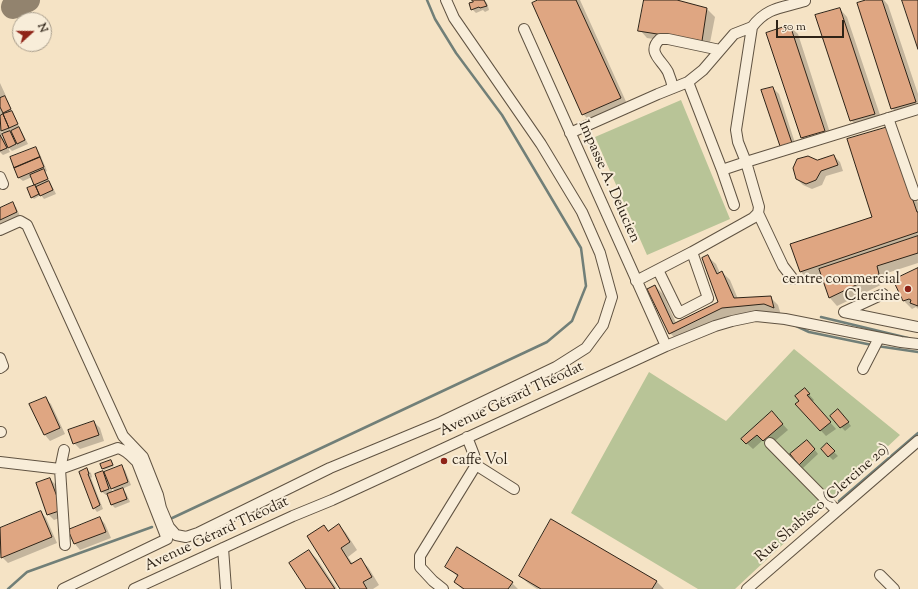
<!DOCTYPE html>
<html>
<head>
<meta charset="utf-8">
<style>
  body { margin:0 }
  #map { position:relative; width:918px; height:589px; overflow:hidden; background:#f5e3c5; font-family:"Sorts Mill Goudy",serif }
  canvas { display:block }
  .north { position:absolute; left:12px; top:12px; width:40px; height:40px; box-sizing:border-box; background:#f8edd9; border:1px solid #a79c8b; border-radius:50%; rotate:69deg; font-size:11px; font-weight:700; line-height:16px; text-align:center; color:#2e2317 }
  .north::after { content:''; display:block; margin:auto; width:14px; height:18px; background:#8f2418; clip-path:polygon(50% 0,100% 100%,50% 72%,0 100%) }
  .scale { position:absolute; left:776px; top:20px; width:68px; height:18px; box-sizing:border-box; border:2px solid #2e2317; border-top:0; padding-left:5px; font-size:12px; line-height:14px; white-space:nowrap; color:#2e2317; -webkit-text-stroke:3px #f8edd9; paint-order:stroke }
</style>
</head>
<body>
<div id="map">
<canvas width="918" height="589"></canvas>
<div class="north">N</div>
<div class="scale">50 m</div>
</div>
<script>
const c = document.querySelector('canvas').getContext('2d');
c.lineJoin = 'round';
function paint(path, color) { c.fillStyle = color; c.fill(path, 'evenodd'); }
function stroke(path, color, width, dash) { c.strokeStyle = color; c.lineWidth = width; c.lineCap = dash ? 'butt' : 'round'; c.setLineDash(dash || []); c.stroke(path); }
function drawText(font, color, halo, rows, align = 'center') {
  c.font = font + ' "Sorts Mill Goudy",serif'; c.lineWidth = 4; c.setLineDash([]); c.textBaseline = 'middle'; c.strokeStyle = halo; c.fillStyle = color; for (const [text, x, y, turn = 0] of rows) {
    c.save(); c.translate(x, y); c.rotate((+turn || 0) * Math.PI / 180); c.textAlign = isNaN(turn) ? turn : align; if (halo) c.strokeText(text, 0, 0); c.fillText(text, 0, 0); c.restore();
  }
}
paint(new Path2D(`
  M681 100 730 219 647 255 595 137Z
  M794 349 900 435 735 589H698L571 513 649 372 726 421Z`), '#b8c497');
paint(new Path2D(`
  M473 0H484L487 3 489 10 485 12 483 10 476 13 472 9Z
  M540 0H580L628 106 591 122 583 114Z
  M645 0H673L707 9 715 17 709 48 647 38 640 30Z
  M870 0H884L888 5 918 94V111L900 116 892 108Z
  M840 9 847 17 882 121 859 128 851 120Z
  M790 27 798 34 832 139 810 146 802 138 767 33Z
  M0 83 6 96 4 97 8 101 13 113 20 128 19 129 22 132 28 144 12 151 7 146 10 152 3 155 0 152V130L3 135 5 134 0 130ZM3 135 6 141 1 136Z
  M773 88 779 94 798 152 788 155 782 149Z
  M896 136 918 203V263L884 274 887 282 837 306 830 298 822 275 808 280 801 272 792 245 873 217Z
  M35 148 39 152 47 171 45 172 56 194 44 199 41 195 34 199 32 197 28 189 36 185 32 177 23 181 19 178 11 158Z
  M834 156 840 162 843 171 826 176 822 185 812 189 803 185 797 179 817 161Z
  M12 204 16 207 20 216 0 225V209Z
  M708 257 716 264 720 273 722 272 730 280 738 299 770 297 778 305 781 315 772 312 730 315 678 341 670 333 655 286 663 294 676 323 720 302Z
  M918 269V309L916 307 912 309 904 301 894 280Z
  M805 390 814 400 812 402 836 429 826 436 796 404 801 402Z
  M45 398 51 404 65 434 50 441 45 435 30 405Z
  M842 414 851 426 845 431 831 416Z
  M777 418 788 430 769 446 763 440 753 449 742 439Z
  M94 422 100 428 104 441 80 449 74 443Z
  M811 445 818 454 803 468 799 464Z
  M827 445 838 456 833 460 822 449Z
  M111 461 114 466 104 470 103 469Z
  M121 467 125 470 131 485 122 489 126 493 130 502 115 508 111 504 108 495H106L102 492 96 475 102 472 107 477ZM110 486 116 492 113 494Z
  M87 470 91 473 92 477 91 478 103 509 97 512 94 508Z
  M50 479 56 485 67 515 54 520 48 514Z
  M41 512 46 518 57 543 8 563 2 557 0 553V529Z
  M100 518 105 524 111 538 80 550 75 544 69 530Z
  M339 525 346 533 357 550 348 557 353 564 360 560 368 567 379 585 373 589H342L329 532Z
  M309 551 317 559 337 589H307Z
  M446 566 512 583 518 589H462L455 582 458 577Z
  M520 576 656 581 664 589H537L528 583Z`), '#0003');
stroke(new Path2D(`
  M821 317 908 338
  M794 325 809 332 872 345
  M877 346 918 352
  M839 501 918 433
  M168 520 547 342 572 321 586 286 581 248 502 115 456 53 435 19 427 0
  M8 589 27 572 152 527`), '#717f78', 2.5);
stroke(new Path2D(`
  M13 7 28 0`), '#92836e', 24);
const building = new Path2D(`
  M472 0H484L487 6 480 8 479 7 471 10 469 3 473 2Z
  M538 0H576L621 98 582 115 532 3Z
  M644 0H677L707 8 702 41 638 31Z
  M866 0H882L916 102 891 109 857 3Z
  M902 0H918V49Z
  M840 8 875 114 850 121 815 15Z
  M790 25 825 131 801 138 766 33Z
  M773 87 793 146 781 149 761 90Z
  M5 96 11 109 3 113 0 107V98Z
  M12 111 18 124 9 128 3 114Z
  M3 114 9 128 1 131 0 116Z
  M19 127 25 140 17 144 11 131Z
  M888 127 917 212H918V232L800 272 790 244 872 217 847 139Z
  M10 131 16 144 8 148 2 134Z
  M0 135 7 148 0 151Z
  M36 147 40 157 14 168 10 157Z
  M834 155 838 165 821 171 816 180 806 184 796 179 793 168 797 159 808 156 817 160Z
  M40 157 44 167 18 178 14 168Z
  M44 169 48 179 34 185 30 175Z
  M49 181 53 190 40 196 36 187Z
  M35 185 39 194 31 198 27 188Z
  M13 202 17 212 0 220V208Z
  M918 236V253L877 266 879 274 829 298 819 269Z
  M708 255 717 274 722 271 734 298 771 296 774 308 764 304 722 308 669 334 647 289 655 285 673 324 718 302 702 258Z
  M918 268V306L910 303 911 300 909 299 903 301 893 280Z
  M805 388 810 394 807 395 831 422 820 431 795 404 799 401 795 396Z
  M46 397 60 428 44 435 29 404Z
  M838 409 849 422 840 428 830 416Z
  M772 411 783 424 763 441 757 435 746 444 741 439Z
  M94 421 99 435 73 444 68 430Z
  M807 440 815 449 799 465 790 454Z
  M827 443 835 451 828 457 821 449Z
  M111 460 113 465 102 469 100 464Z
  M122 465 128 482 111 489 104 472Z
  M87 468 89 474H88L100 505 93 509 79 472Z
  M103 471 109 489 101 492 95 474Z
  M50 478 62 510 47 515 36 483Z
  M123 488 127 499 111 505 107 494Z
  M41 511 52 537 1 558 0 528Z
  M100 517 106 532 74 544 68 530Z
  M551 519 657 581 652 589H541L519 576Z
  M339 524 350 542 341 548 351 564 361 558 372 577 363 582 367 589H340L307 536 324 525 328 531Z
  M457 547 513 582 508 589H464L454 582 458 575 445 567Z
  M309 550 335 589H306L289 563Z`);
paint(building, '#dfa682');
stroke(building, '#2e2317', 1);
const minor = new Path2D(`
  M524 29 666 346
  M688 82 722 170 746 162 738 142 736 130 752 27C767 7 782 8 805 1
  M673 88C672 83 670 77 668 72 662 60 646 52 660 39H668L720 50
  M888 118 915 195
  M570 133 658 94 688 82 703 70 734 34 752 27
  M722 170 734 205
  M0 177 3 184
  M758 213 783 266 793 279
  M0 230 20 221 27 225 123 436 143 457 158 495 161 508 169 527 176 535 186 537 198 533 330 468 441 422 556 367 586 348 603 325 612 297 600 253 582 212 541 144 454 18 446 0
  M658 270 679 313 708 298 692 252
  M636 281 692 252 753 218 758 213 759 207 746 162 918 109
  M883 294 844 312 918 327
  M0 358 3 366 0 368
  M863 369 879 338
  M0 432H1
  M770 443 837 511
  M64 450 60 469 65 545
  M0 462 60 469 118 448C126 450 131 456 137 462L167 539 63 589
  M476 465 514 489
  M223 548 226 589
  M880 575 894 589
  M134 589 293 516 332 500 666 346 715 326 732 321 756 316 785 319 901 342 918 344
  M443 589 433 581 420 567V556L476 465 474 455 467 437
  M747 589 918 441`);
stroke(minor, '#605342', 12);
stroke(minor, '#f8edd9', 10);
for (const [x, y, r, color] of [
  [908,289,4,"#8f2418"],
  [444,461,4,"#8f2418"]
]) { const dot = new Path2D(); dot.arc(x, y, r, 0, 2 * Math.PI); c.fillStyle = color; c.fill(dot); stroke(dot, '#f8edd9', 1.5); }
drawText('15px', '#2e2317', '#f8edd9', [
  ["Impasse A. Delucien",608,182,66],
  ["Avenue Gérard Théodat",512,400,-25],
  ["Rue Shabisco (Clercine 20)",823,504,-41],
  ["Avenue Gérard Théodat",217,535,-25]
]);
drawText('15px', '#2e2317', '#f8edd9', [
  ["centre commercial",900,280],
  ["Clercine",900,297],
  ["caffe Vol",452,461,"left"]
], 'right');
</script>
</body>
</html>
